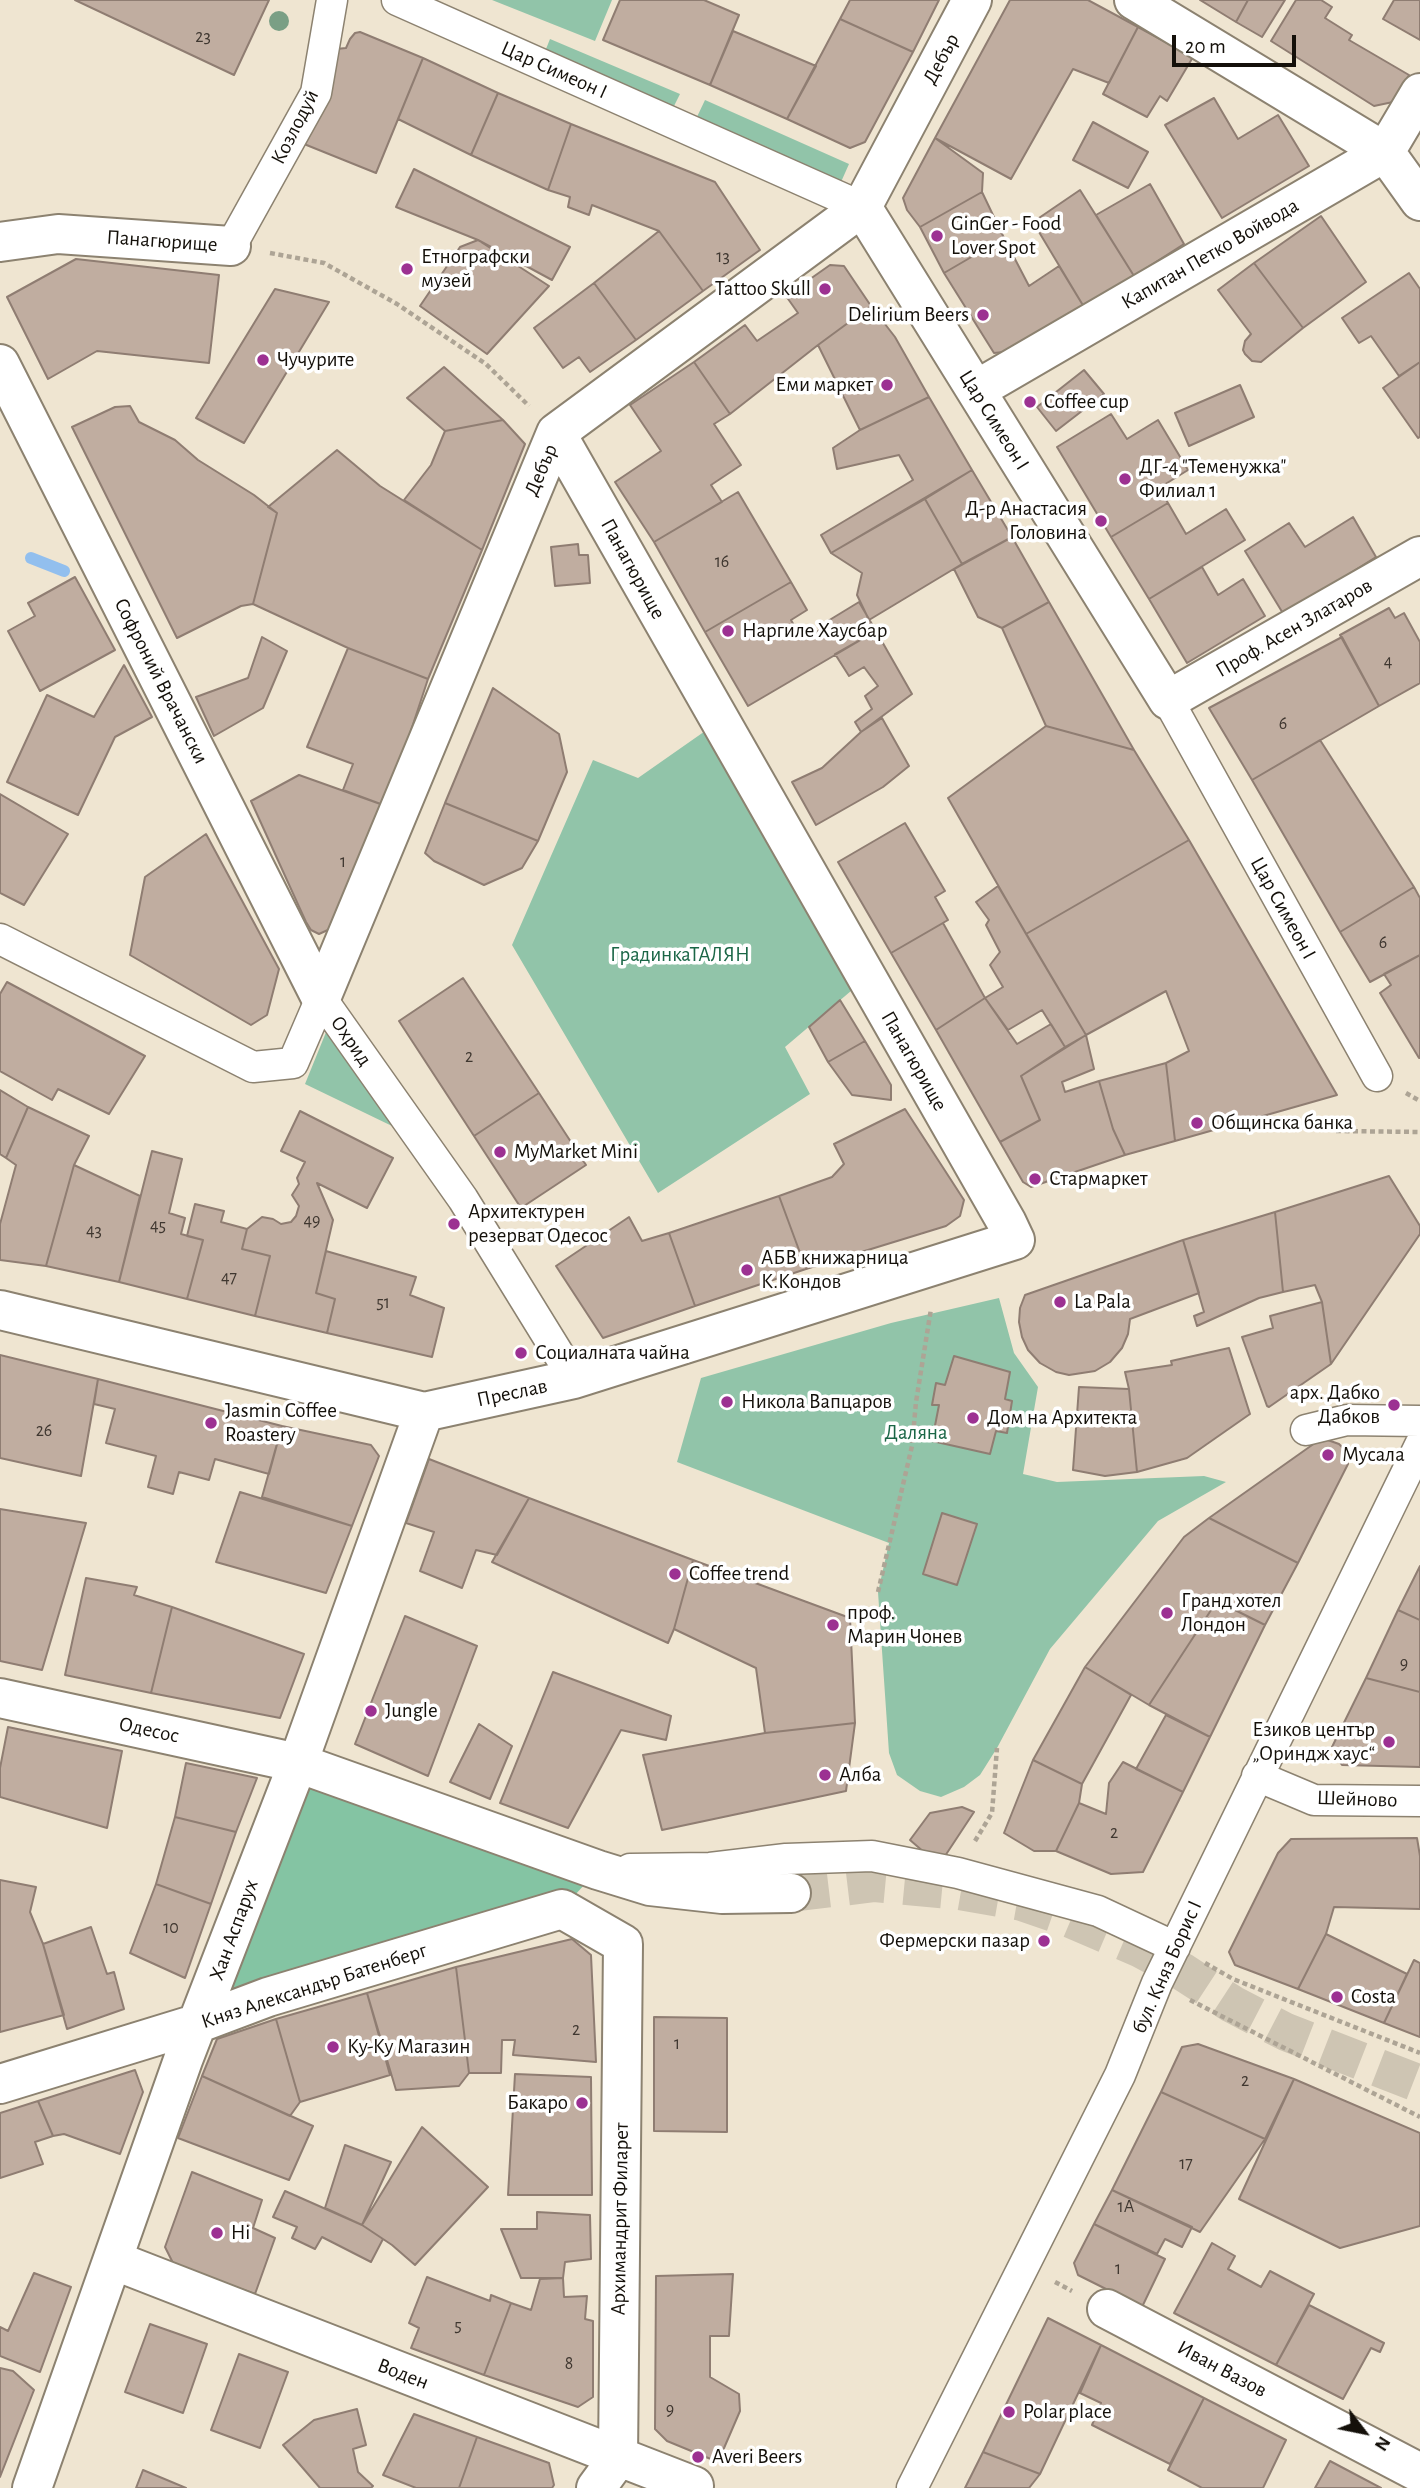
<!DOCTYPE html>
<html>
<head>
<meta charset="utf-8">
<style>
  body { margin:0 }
  #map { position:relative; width:1420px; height:2488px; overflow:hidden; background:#efe5d1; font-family:"Alegreya Sans",sans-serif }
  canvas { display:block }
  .north { position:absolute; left:1329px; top:2397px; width:70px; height:70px; -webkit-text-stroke:5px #fff; paint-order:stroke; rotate:122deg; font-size:19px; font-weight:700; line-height:28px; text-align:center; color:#14100a }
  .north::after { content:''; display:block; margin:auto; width:24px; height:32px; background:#14100a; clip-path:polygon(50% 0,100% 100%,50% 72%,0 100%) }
  .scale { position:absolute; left:1172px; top:35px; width:124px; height:32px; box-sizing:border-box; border:4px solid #14100a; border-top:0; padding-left:9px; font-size:21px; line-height:24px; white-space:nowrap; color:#14100a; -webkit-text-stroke:5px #fff; paint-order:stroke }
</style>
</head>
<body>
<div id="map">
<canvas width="1420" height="2488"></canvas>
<div class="north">N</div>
<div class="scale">20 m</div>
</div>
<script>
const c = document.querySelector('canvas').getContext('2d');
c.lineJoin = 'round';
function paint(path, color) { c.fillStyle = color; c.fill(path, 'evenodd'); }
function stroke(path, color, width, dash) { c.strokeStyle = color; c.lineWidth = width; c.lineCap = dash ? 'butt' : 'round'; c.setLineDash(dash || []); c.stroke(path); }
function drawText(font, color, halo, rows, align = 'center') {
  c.font = font + ' "Alegreya Sans",sans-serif'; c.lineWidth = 7; c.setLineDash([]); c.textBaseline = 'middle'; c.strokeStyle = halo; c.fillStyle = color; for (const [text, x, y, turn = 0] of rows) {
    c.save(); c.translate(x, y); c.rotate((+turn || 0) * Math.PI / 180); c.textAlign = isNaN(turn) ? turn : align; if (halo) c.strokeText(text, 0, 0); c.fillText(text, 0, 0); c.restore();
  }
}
paint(new Path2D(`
  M492 0H612L595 41Z
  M550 39 680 94 672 110 544 54Z
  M705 100 849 164 841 182 696 119Z
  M708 729 858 985 785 1047 810 1094 658 1193 512 945 593 760 638 778Z
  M333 1015 421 1140 305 1084Z
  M999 1298 1014 1353 1038 1387 1023 1474 1057 1482 1204 1476 1226 1482 1158 1521 1050 1649 997 1748 980 1775 964 1787 941 1797 920 1791 897 1775 889 1753 878 1592 889 1543 677 1462 701 1378 891 1323Z`), '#91c4a9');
paint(new Path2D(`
  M298 1763 598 1870 562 1909 199 2023Z`), '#84c4a3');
stroke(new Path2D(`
  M31 558 64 571`), '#92bfee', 12);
const building = new Path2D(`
  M75 0H269L234 75Z
  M620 0H704L739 15 710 85 603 40Z
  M850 0H939L913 52 840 19Z
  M1010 0H1088L1138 27 1109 83 1073 69 1011 179 935 138Z
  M1200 0H1248L1236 22Z
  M1248 0H1285L1262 37 1236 22Z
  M1296 0H1321L1332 7 1325 18 1352 35 1349 40 1409 75 1393 102 1374 106 1271 41Z
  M1394 0H1420V40L1383 19Z
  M840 19 913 52 865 142 850 148 787 119Z
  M1138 27 1193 57 1167 101 1160 96 1147 117 1103 94Z
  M733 31 816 66 787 119 710 85Z
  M360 32 423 58 376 173 304 144 336 49 346 48 350 39 355 33Z
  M423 58 498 93 471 155 398 119Z
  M498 93 571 124 548 190 471 155Z
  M1214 98 1238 139 1278 115 1309 166 1222 218 1165 125Z
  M1093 122 1148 152 1128 188 1073 160Z
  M571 124 715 182 760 250 703 291 659 231 592 205 589 215 568 207 570 197 548 190Z
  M935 138 983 173 982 192 920 227 907 210 903 198Z
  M414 169 570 247 552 280 478 240 396 207Z
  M1150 184 1184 244 1134 276 1096 215Z
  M1080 190 1134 276 1084 307 1033 222Z
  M982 192 1004 238 944 273 920 227Z
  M1321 216 1366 282 1303 328 1254 263Z
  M659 231 703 291 636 340 594 283Z
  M1004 238 1029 286 1059 266 1084 307 1014 351 994 353 944 273Z
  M478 240 549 286 487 354 420 306 460 247Z
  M76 259 219 275 209 363 97 351 48 379 7 297Z
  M1254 263 1303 328 1261 362 1252 361 1245 354 1243 350 1245 341 1251 334 1218 290Z
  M830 265 844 266 871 306 818 345 730 414 694 362 745 325 757 341 798 313 786 296Z
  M1409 273 1420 289V362L1399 376 1371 336 1359 343 1342 318Z
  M594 283 636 340 590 372 579 357 563 368 534 328Z
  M275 289 329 302 244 443 196 418Z
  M871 306 895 337 929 397 860 430 818 345Z
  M694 362 730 414 714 424 741 465 711 485 722 502 654 542 615 482 661 451 630 405Z
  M1420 362V437L1418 438 1383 388Z
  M444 367 503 420 445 431 407 398Z
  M1084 370 1104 394 1056 431 1037 407Z
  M1240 385 1254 417 1189 446 1175 413Z
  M929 397 972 470 831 553 821 535 913 480 899 455 837 469 833 448 860 430Z
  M130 406 139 422 175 440 198 460 254 495 277 513 253 604 241 606 177 638 72 427 115 407Z
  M1111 414 1127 439 1158 420 1188 470 1159 488 1168 503 1111 537 1057 447Z
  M503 420 525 444 482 550 404 500 431 465 445 431Z
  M337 450 380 486 482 550 428 679 348 648 253 604 277 513 268 507Z
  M972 470 1012 537 962 564 925 499Z
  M738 492 791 582 705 632 654 542Z
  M925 499 962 564 869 620 857 595 862 573 831 553Z
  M1168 503 1186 534 1226 509 1245 540 1149 599 1111 537Z
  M1353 517 1376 557 1284 615 1245 551 1289 523 1305 547Z
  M1012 537 1049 602 1002 628 978 617 954 569Z
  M578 544 579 555H588L590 583 555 586 551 547Z
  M1202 567 1218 595 1243 579 1265 616 1187 663 1149 599Z
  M75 577 115 650 40 691 8 631 35 616 28 603Z
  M791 582 807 610 791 620 802 640 820 630 818 627 859 602 876 631 748 706 705 632Z
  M1049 602 1134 750 1046 726 1002 628Z
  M1389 608 1395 618 1404 613 1420 642V683L1379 706 1340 635Z
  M876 631 912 694 861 732 855 722 872 709 865 696 878 686 864 667 849 676 835 654Z
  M262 637 287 651 263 708 214 736 196 697 248 678Z
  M1342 637 1379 706 1252 780 1209 708Z
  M348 648 428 679 386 806 343 790 353 764 307 747Z
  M124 665 152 717 115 737 78 815 7 782 47 695 94 717Z
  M493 688 559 734 567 772 538 841 445 803Z
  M882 718 909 766 883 787 816 825 792 782 822 768 861 732Z
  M1046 726 1134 750 1189 840 1026 934 948 798Z
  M1320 740 1414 887 1340 932 1252 780Z
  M299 775 386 806 330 929 319 934 311 930 306 922 251 801Z
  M0 794 68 834 24 905 0 893Z
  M445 803 538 841 522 868 484 885 434 861 425 853Z
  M905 823 945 891 935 897 948 920 891 953 838 862Z
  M206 834 279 969 267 1015 251 1025 130 955 145 877Z
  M1189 840 1337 1095 1175 1141 1166 1063 1189 1051 1166 991 1086 1035 1026 934Z
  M998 886 1086 1035 1065 1047 1042 1010 1008 1030 985 998 1003 987 990 965 1000 952 986 925 989 920 976 902Z
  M1414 887 1420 898V955L1370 982 1340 932Z
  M943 923 985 998 936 1030 891 953Z
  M1420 955V1058H1419L1380 993 1391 985 1384 974Z
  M463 978 539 1093 474 1136 399 1021Z
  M7 982 145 1056 109 1114 58 1089 52 1100 0 1071V994Z
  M985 998 1017 1044 1051 1024 1065 1047 1021 1076 1040 1120 1000 1142 936 1030Z
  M840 1000 865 1041 828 1062 809 1027Z
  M1086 1035 1094 1069 1062 1082 1065 1092 1099 1081 1113 1129 1125 1155 1031 1187 1023 1182 1000 1142 1040 1120 1021 1076Z
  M865 1041 891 1085V1100L852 1095 828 1062Z
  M1166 1063 1175 1141 1125 1155 1113 1129 1099 1081Z
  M0 1090 28 1107 6 1158 0 1154Z
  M539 1093 586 1165 521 1208 474 1136Z
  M28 1107 89 1136 74 1165 46 1266 0 1260V1224L16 1165 6 1158Z
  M905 1109 964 1200 960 1216 946 1226 806 1269 779 1196 832 1177 844 1164 834 1144Z
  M300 1111 393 1158 367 1208 317 1183 333 1220 316 1293 335 1299 327 1333 255 1316 270 1256 242 1249 247 1229 262 1217 273 1219 281 1224 291 1222 296 1216 299 1206 292 1195 299 1184 297 1178 305 1162 281 1151Z
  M152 1151 182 1159 169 1213 185 1218 181 1234 203 1240 187 1299 119 1282Z
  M74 1165 140 1196 119 1282 46 1266Z
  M1389 1176 1420 1226V1234L1331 1364 1322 1302 1315 1285 1283 1292 1275 1212Z
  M779 1196 806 1269 695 1306 669 1233Z
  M195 1204 224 1211 221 1222 247 1229 242 1249 270 1256 255 1316 187 1299 203 1240 187 1236Z
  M1275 1212 1283 1292 1259 1298 1197 1326 1194 1316 1204 1312 1183 1240Z
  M629 1217 642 1241 669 1233 695 1306 603 1338 556 1266Z
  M1183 1240 1199 1293 1130 1319 1128 1334 1122 1348 1110 1362 1095 1371 1069 1375 1056 1372 1040 1363 1028 1350 1022 1337 1019 1322 1020 1308 1025 1295Z
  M326 1251 416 1277 410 1295 444 1308 432 1357 327 1333 335 1299 316 1293Z
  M1322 1302 1331 1364 1269 1407 1267 1406 1242 1337 1273 1328 1270 1316Z
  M1229 1348 1250 1414 1187 1458 1137 1472 1129 1389 1125 1372 1172 1365 1171 1361Z
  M0 1355 98 1379 81 1476 0 1458Z
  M954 1356 1010 1372 1005 1399 1012 1401 1007 1433 996 1431 990 1454 932 1441 939 1405H932L936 1383 945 1385Z
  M98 1379 282 1426 269 1474 215 1459 209 1480 179 1472 173 1494 148 1487 156 1456 106 1443 115 1409 94 1404Z
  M1079 1387 1129 1389 1137 1472 1105 1476 1073 1470Z
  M282 1426 371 1445 379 1456 352 1526 262 1497Z
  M1322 1438 1339 1444 1346 1451 1348 1464 1298 1563 1209 1518Z
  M429 1459 529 1498 497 1555 476 1550 462 1588 420 1571 434 1532 406 1523Z
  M240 1492 352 1526 326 1593 216 1562Z
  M529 1498 693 1560 674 1629 668 1643 492 1562Z
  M0 1509 86 1523 42 1670 0 1661Z
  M942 1513 977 1524 957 1585 923 1574Z
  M1209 1518 1298 1563 1265 1625 1217 1601 1149 1705 1085 1667 1184 1537Z
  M693 1560 850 1618 855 1723 765 1733 756 1668 674 1629Z
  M1420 1566V1620L1398 1610Z
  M86 1578 137 1587 134 1595 172 1607 151 1693 65 1675Z
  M1217 1601 1265 1625 1210 1737 1149 1705Z
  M172 1607 304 1654 280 1718 151 1693Z
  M1398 1610 1420 1620V1692L1366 1678Z
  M405 1616 477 1646 428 1776 355 1744Z
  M1085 1667 1131 1695 1082 1784 1033 1760Z
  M553 1672 671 1716 666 1740 621 1730 568 1828 500 1803Z
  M1366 1678 1420 1692V1767L1342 1765 1331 1749Z
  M1166 1715 1210 1737 1183 1792 1136 1769Z
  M855 1723 846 1791 662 1830 643 1755 765 1733Z
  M479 1724 512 1746 490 1799 450 1782Z
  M8 1727 122 1751 107 1828 0 1797V1768Z
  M1033 1760 1082 1784 1079 1803 1056 1851H1034L1004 1833Z
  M1123 1762 1183 1792 1143 1872 1111 1874 1056 1851 1079 1803 1106 1814 1109 1783Z
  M186 1763 257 1778 236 1832 175 1817Z
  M962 1807 974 1812 945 1856 925 1853 910 1840 930 1813Z
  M175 1817 236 1832 211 1904 156 1884Z
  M1417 1838 1420 1856V1909L1334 1907 1326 1934 1298 1989 1235 1965 1229 1952 1278 1853 1291 1839Z
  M0 1880 36 1887 30 1912 43 1944 64 2015 0 2032Z
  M156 1884 211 1904 185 1978 130 1953Z
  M91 1927 107 1974 114 1972 124 2009 67 2029 43 1944Z
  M1326 1934 1407 1974 1384 2023 1298 1989Z
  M572 1939 591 1955 596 2062 513 2055 515 2040H502L501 2073H469L456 1967Z
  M1414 1960 1420 1963V2037L1384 2023Z
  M456 1967 469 2073 459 2086 396 2090 367 1993Z
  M367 1993 390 2075 300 2102 276 2019Z
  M654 2017 727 2018V2132L654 2131Z
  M276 2019 300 2102 290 2116 202 2076 217 2039Z
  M1198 2044 1294 2079 1265 2139 1161 2092 1182 2047Z
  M135 2070 143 2092 120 2154 64 2134 53 2136 38 2101Z
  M515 2074 591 2077 592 2195H508Z
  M202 2076 313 2126 289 2180 178 2138Z
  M1294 2079 1420 2133V2226L1340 2248 1239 2199Z
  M1161 2092 1265 2139 1200 2232 1112 2190Z
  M38 2101 53 2136 35 2142 43 2164 0 2178V2113Z
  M422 2127 488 2187 415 2265 392 2245 362 2225Z
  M345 2145 391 2162 362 2225 325 2208Z
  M192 2172 262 2200 253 2228 275 2238 255 2294 174 2265 165 2247Z
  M1112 2190 1192 2227 1182 2247 1165 2239 1157 2254 1094 2224Z
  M285 2191 362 2225 383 2239 371 2262 322 2237 315 2249 292 2238 297 2227 273 2217Z
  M537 2212 590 2215 591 2259 565 2262 563 2278H521L501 2229H537Z
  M1094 2224 1165 2259 1142 2307 1078 2275 1074 2263Z
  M1212 2243 1235 2256 1228 2269 1261 2287 1270 2271 1314 2294 1276 2365 1174 2313Z
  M34 2273 71 2287 40 2372 0 2356V2327L8 2331Z
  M733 2274 729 2336H710V2377L739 2394 740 2411 718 2462 667 2441 655 2429 656 2276Z
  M427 2277 490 2301 491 2295 511 2303 484 2375 411 2348 419 2328 409 2323Z
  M563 2278 564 2297 587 2296 585 2319 593 2321V2397L578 2407 484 2375 511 2303 531 2310 540 2279Z
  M1309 2305 1384 2343 1380 2352 1371 2348 1343 2399 1276 2365Z
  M1048 2318 1101 2345 1040 2474 983 2452Z
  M150 2324 207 2344 183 2413 125 2392Z
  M1101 2345 1204 2398 1170 2464 1092 2425 1101 2403 1080 2393Z
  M239 2354 288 2372 260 2448 211 2430Z
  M0 2368 13 2371 34 2390 0 2477Z
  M1204 2398 1286 2440 1263 2488H1202L1168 2470Z
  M357 2409 366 2445 353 2449 358 2472 373 2486 371 2488H320L283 2445 314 2420Z
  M414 2414 477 2437 459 2488H416L383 2475Z
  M477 2437 549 2463 554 2485 552 2488H459Z
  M983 2452 1040 2474 1029 2488H965Z
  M1330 2461 1381 2488H1315Z
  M143 2470 186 2488H136Z`);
paint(building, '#c0ada0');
stroke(building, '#8f7d72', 2);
stroke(new Path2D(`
  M791 1893 875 1883 959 1891 1022 1902 1068 1918 1141 1949 1183 1972 1232 2004 1286 2032 1420 2084`), '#cec5b3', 38, [38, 19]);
const pedestrian = new Path2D(`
  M397 0 862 207
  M231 246 316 93 332 0
  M1168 700 1377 1076
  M0 939 253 1067 293 1063 321 998
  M321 998 463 1199 574 1379
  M1306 1430 1347 1420 1420 1421
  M1257 1776 1314 1800 1420 1801
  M630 1869 710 1868 786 1859 872 1856 958 1873 1098 1911 1175 1947
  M912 2488 1120 2075 1157 1983 1420 1445`);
const minor = new Path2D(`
  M1134 0 1385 152 1420 201
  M862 207 1168 700 1420 556
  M0 242 58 234 231 246
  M0 364 321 998
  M976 390 1385 152 1420 93
  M321 998 556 433 862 207 972 0
  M0 1310 424 1412 574 1379 1015 1240 1007 1223 556 433
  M0 2084 199 2023 268 1997 562 1909 623 1944 618 2458 596 2488
  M113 2260 694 2486
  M1107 2309 1420 2473
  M32 2488 183 2060 298 1763 424 1412`);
const tertiary = new Path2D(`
  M0 1698 298 1763 598 1870 650 1886 722 1894 791 1893`);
stroke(pedestrian, '#8c8270', 33);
stroke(minor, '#8c8270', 42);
stroke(tertiary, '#8c8270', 42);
stroke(new Path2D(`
  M270 253 324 263 397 304 486 364 529 406
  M1406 1093 1420 1101
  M1336 1131 1420 1132
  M878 1592 912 1446 916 1402 931 1309
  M975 1841 992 1813 997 1748
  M1205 1963 1233 1979 1420 2053
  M1190 2000 1420 2117
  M1055 2282 1072 2291`), '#ada495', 4.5, [5, 3.5]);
stroke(pedestrian, '#fff', 30);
stroke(minor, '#fff', 38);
stroke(tertiary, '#fff', 38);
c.fillStyle = '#7a9f85';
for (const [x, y] of [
  [279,21]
]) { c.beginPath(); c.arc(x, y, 10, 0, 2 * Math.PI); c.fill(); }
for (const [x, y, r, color] of [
  [937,236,7,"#9c3192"],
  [407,269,7,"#9c3192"],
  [825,289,7,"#9c3192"],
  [983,315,7,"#9c3192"],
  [263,360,7,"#9c3192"],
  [887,385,7,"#9c3192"],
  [1030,402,7,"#9c3192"],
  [1125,479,7,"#9c3192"],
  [1101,521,7,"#9c3192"],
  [728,631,7,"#9c3192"],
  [1197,1123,7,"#9c3192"],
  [500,1152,7,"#9c3192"],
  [1035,1179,7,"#9c3192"],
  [454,1224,7,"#9c3192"],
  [747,1270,7,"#9c3192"],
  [1060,1302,7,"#9c3192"],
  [521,1353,7,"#9c3192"],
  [727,1402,7,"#9c3192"],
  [1394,1405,7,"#9c3192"],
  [973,1418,7,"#9c3192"],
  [211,1423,7,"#9c3192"],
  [1328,1455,7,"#9c3192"],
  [675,1574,7,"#9c3192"],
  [1167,1613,7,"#9c3192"],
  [833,1625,7,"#9c3192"],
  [371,1711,7,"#9c3192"],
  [1389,1742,7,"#9c3192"],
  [825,1775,7,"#9c3192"],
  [1044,1941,7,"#9c3192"],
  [1337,1997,7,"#9c3192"],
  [333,2047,7,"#9c3192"],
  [582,2103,7,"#9c3192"],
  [217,2233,7,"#9c3192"],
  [1009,2412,7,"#9c3192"],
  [698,2457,7,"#9c3192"]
]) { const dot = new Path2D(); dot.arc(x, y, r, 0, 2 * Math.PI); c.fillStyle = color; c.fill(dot); stroke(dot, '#fff', 2.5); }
drawText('18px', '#3f3730', null, [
  ["23",203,37],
  ["13",723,257],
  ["16",722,562],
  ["4",1388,662],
  ["6",1283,724],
  ["1",343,862],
  ["6",1383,943],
  ["2",469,1057],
  ["49",312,1221],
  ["45",158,1226],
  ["43",94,1231],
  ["47",229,1278],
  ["51",383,1303],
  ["26",44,1431],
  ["9",1404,1664],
  ["2",1114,1833],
  ["10",171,1928],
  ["2",576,2030],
  ["1",677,2044],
  ["2",1245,2081],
  ["17",1186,2164],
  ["1А",1126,2207],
  ["1",1118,2269],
  ["5",458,2326],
  ["8",569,2364],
  ["9",670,2410]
]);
drawText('21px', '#14100a', '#fff', [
  ["Дебър",941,59,-62],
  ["Цар Симеон I",554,70,24],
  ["Козлодуй",295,127,-63],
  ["Панагюрище",162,241,4],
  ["Капитан Петко Войвода",1210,254,-30],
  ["Цар Симеон I",994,420,58],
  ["Дебър",541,470,-67],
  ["Панагюрище",633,569,61],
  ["Проф. Асен Златаров",1294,628,-30],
  ["Софроний Врачански",161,681,63],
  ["Цар Симеон I",1283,908,61],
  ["Охрид",351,1041,55],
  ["Панагюрище",914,1061,60],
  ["Преслав",512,1393,-12],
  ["Одесос",149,1730,12],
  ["Шейново",1357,1799,2],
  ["Хан Аспарух",234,1930,-70],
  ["бул. Княз Борис I",1167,1967,-66],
  ["Княз Александър Батенберг",314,1986,-18],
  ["Архимандрит Филарет",620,2219,-89],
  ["Иван Вазов",1222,2369,28],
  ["Воден",403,2374,21]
]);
drawText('21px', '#14100a', '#fff', [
  ["GinGer - Food",951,224],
  ["Lover Spot",951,248],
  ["Етнографски",421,257],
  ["музей",421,281],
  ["Tattoo Skull",811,289,"right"],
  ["Delirium Beers",969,315,"right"],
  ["Чучурите",277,360],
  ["Еми маркет",873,385,"right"],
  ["Coffee cup",1044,402],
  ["ДГ-4 \"Теменужка\"",1139,467],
  ["Филиал 1",1139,491],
  ["Д-р Анастасия",1087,509,"right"],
  ["Головина",1087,533,"right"],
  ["Наргиле Хаусбар",742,631],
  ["Общинска банка",1211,1123],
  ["MyMarket Mini",514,1152],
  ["Стармаркет",1049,1179],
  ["Архитектурен",468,1212],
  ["резерват Одесос",468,1236],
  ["АБВ книжарница",761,1258],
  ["К.Кондов",761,1282],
  ["La Pala",1074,1302],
  ["Социалната чайна",535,1353],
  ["арх. Дабко",1380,1393,"right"],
  ["Дабков",1380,1417,"right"],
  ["Никола Вапцаров",741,1402],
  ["Jasmin Coffee",225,1411],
  ["Roastery",225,1435],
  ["Дом на Архитекта",987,1418],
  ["Мусала",1342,1455],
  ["Coffee trend",689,1574],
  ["Гранд хотел",1181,1601],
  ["Лондон",1181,1625],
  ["проф.",847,1613],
  ["Марин Чонев",847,1637],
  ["Jungle",385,1711],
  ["Езиков център",1375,1730,"right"],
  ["„Ориндж хаус“",1375,1754,"right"],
  ["Алба",839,1775],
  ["Фермерски пазар",1030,1941,"right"],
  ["Costa",1351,1997],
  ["Ку-Ку Магазин",347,2047],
  ["Бакаро",568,2103,"right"],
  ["Hi",231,2233],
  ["Polar place",1023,2412],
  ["Averi Beers",712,2457]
], 'left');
drawText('21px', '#1a6646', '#fff', [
  ["ГрадинкаТАЛЯН",680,955],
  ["Даляна",916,1433]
]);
</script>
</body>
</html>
